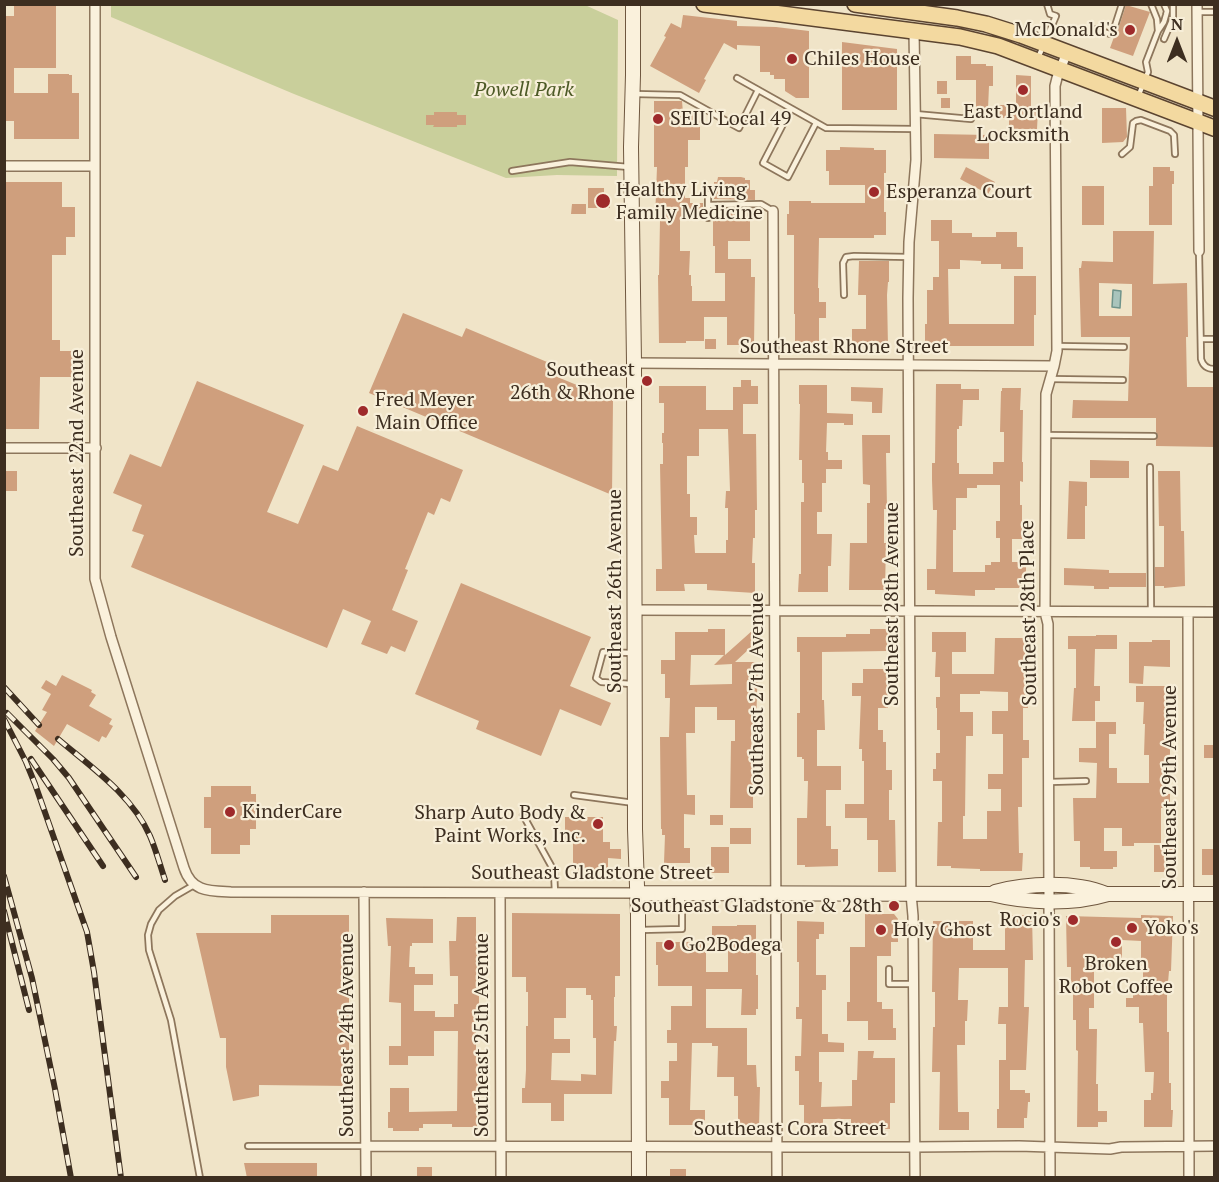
<!DOCTYPE html>
<html>
<head>
<meta charset="utf-8">
<style>
  body { margin:0 }
  #map { position:relative; width:1219px; height:1182px; overflow:hidden; background:#f0e4c8; font-family:"PT Serif",serif }
  canvas { display:block }
  .frame { position:absolute; inset:0; border:6px solid #3d2e20; pointer-events:none }
  .north { position:absolute; left:1147px; top:12px; width:60px; height:60px; -webkit-text-stroke:4px #f7eed8; paint-order:stroke; rotate:0deg; font-size:16px; font-weight:700; line-height:24px; text-align:center; color:#3d2e20 }
  .north::after { content:''; display:block; margin:auto; width:21px; height:27px; background:#3d2e20; clip-path:polygon(50% 0,100% 100%,50% 72%,0 100%) }
</style>
</head>
<body>
<div id="map">
<canvas width="1219" height="1182"></canvas>
<div class="frame"></div>
<div class="north">N</div>
</div>
<script>
const c = document.querySelector('canvas').getContext('2d');
c.lineJoin = 'round';
function paint(path, color) { c.fillStyle = color; c.fill(path, 'evenodd'); }
function stroke(path, color, width, dash) { c.strokeStyle = color; c.lineWidth = width; c.lineCap = dash ? 'butt' : 'round'; c.setLineDash(dash || []); c.stroke(path); }
function drawText(font, color, halo, rows, align = 'center') {
  c.font = font + ' "PT Serif",serif'; c.lineWidth = 4.5; c.setLineDash([]); c.textBaseline = 'middle'; c.strokeStyle = halo; c.fillStyle = color; for (const [text, x, y, turn = 0] of rows) {
    c.save(); c.translate(x, y); c.rotate((+turn || 0) * Math.PI / 180); c.textAlign = isNaN(turn) ? turn : align; if (halo) c.strokeText(text, 0, 0); c.fillText(text, 0, 0); c.restore();
  }
}
paint(new Path2D(`
  M111 4 585 5 618 20 617 176 557 175 506 178 294 94 111 17Z`), '#c9cf9b');
const water = new Path2D(`
  M1113 290 1121 291 1120 308 1112 307Z`);
paint(water, '#a9c4bc');
stroke(water, '#6f938a', 1.5);
paint(new Path2D(`
  M14 4H56V68H14V93H48V74H69V75H72V93H79V139H14V121H4V16H14Z
  M1126 5 1150 12 1133 56 1110 48 1114 37 1117 33Z
  M683 15 737 21V26L776 27 809 31V98H796L785 91V79H774V75H770V72H760V46L737 45V50L724 43 704 79 706 80 699 93 650 66 666 37 664 36 671 23 681 28Z
  M842 42 897 49V110H842Z
  M956 56H971V64H986V66H993V86H989L988 109H976V80H956Z
  M1016 75 1031 76V110H1038L1037 129H1009V118H997V105H1016Z
  M937 81H947V94H937Z
  M941 98H950V108H941Z
  M654 101H682L683 113H700V140H688V167H685V198H690V203H703V217H690V220H680V251H690L689 275H691V286H692V301H725V273H715V246H713V217H729V209H755V220H750V241H728V259H751V277H755L754 345H727V317H704V341H686V343H659L658 275H659L660 220H655L657 167H654Z
  M1102 108H1126L1127 137 1123 142 1102 143Z
  M434 112H457V115H466V125H457V127H433L434 125H426V115H434Z
  M934 134 989 135V159L934 158Z
  M840 147 874 148V150H886V173H884V212H886V235H874V238H819L818 288H819V302H826V318H819V343L795 342V314H794V235H787V214H789V201H811V203H865V185H829V171H826V150H840Z
  M966 167 995 182 988 194 960 179Z
  M1153 167H1170V171H1174V184H1172V225H1149V186H1153Z
  M718 177H741L745 178V180H750V190H755V200L714 199V182H717Z
  M4 182H62V207H75V237H66V255H52V340H60V351H73V377H40L39 429H4Z
  M1082 186H1104V225H1082Z
  M588 188H604V198H610V208H588Z
  M572 204H586V214H571Z
  M931 220H952V233H972V237H996V232H1017V247H1023V269H1001V264H981V261L960 260V269H948L949 324H1014V276H1036V315H1034V346H925V324H927V290H933V277H939V241H931Z
  M1113 231H1154L1153 284 1187 283 1188 337H1186L1187 387H1215V447L1156 446V440L1158 435 1156 432V418H1072L1073 400 1128 401 1130 337H1081L1079 268H1081L1082 261 1113 262ZM1099 283 1132 284V316H1099Z
  M859 261H889V282H888L887 295 888 347 852 346V329H866V295H858Z
  M403 313 462 337 466 328 559 367 555 376 613 400 612 495 369 393Z
  M705 339H716V349H705Z
  M741 380H751V386H758V404H743V434H756L757 510H755V538H753L752 563H755V593L707 590V584H684L685 591H656V569H662L660 464H663V443H662V433H664V403H659V386H706V410H733V387H741ZM699 429H728L730 491H726L725 508H728V540H726V553H695L694 535H697V517H690V494H687V456H699Z
  M197 381 304 425 267 512 298 524 323 465 338 471 357 426 463 470 450 502 441 498 434 515 428 512 405 569 408 570 392 610 418 621 405 652 391 646 387 654 361 644 371 621 343 609 327 648 131 567 144 535 132 531 142 505 113 493 130 454 161 467Z
  M936 384H961V389H979V400H963L962 426H959V429H957V463H959V474H993V462H1004V432H1000L1001 391H1002V388H1021L1020 410H1023L1022 462H1023V482L1020 481V505H1022V539H1012V562H1026V588H995V590H975V596L935 594V590H927V569H936L937 510H933L932 480V463H935ZM977 485H1000V521H996V538H1000V562H991V565H985V572H953V530H956V498H967V488H977Z
  M799 385H827V413L853 414V425H844V423H827L826 452H828V460H842V469H826V483H822V512H817V534H832L831 566H828V592H798L799 574H801V502H804V483H802V460H799L800 404H799Z
  M851 387 883 388 882 413H872V402L851 401Z
  M862 435H890V453H886L887 509H884V543H886L885 590H849L850 543H867V503H870V485L863 484Z
  M1090 460 1129 461V478H1090Z
  M4 471H17V491H4Z
  M1158 471H1180L1181 531H1184L1185 586 1164 588V586H1155V567H1164V526H1159Z
  M1069 481 1087 482V506H1085V539H1067Z
  M1064 568 1109 570V573H1146V587H1109V589H1094V586L1064 585Z
  M461 583 591 637 570 686 611 703 601 726 560 709 541 756 476 729 479 721 415 694Z
  M708 629H725V655L753 630 761 638 735 662H758L756 726 751 725 752 765H756V782H753V808H730L731 741H735V720H717V707H695V733H686L687 795H695V815L684 814V848H690V863H664L665 835H662V829H661L660 737H669L670 698H665V674H661V660H675V632H708ZM691 655H724L714 665 732 664V684L690 685Z
  M870 629H890V645H887V651L822 652V700H824L825 730H817V766H841V790H826V826H831V849H838V866L805 867V865H797V818H807L808 781H804V759H802V757H797V713H800V652H797V637H846V634H870Z
  M932 632H966V652H952V674H994L995 638H1025V655H1027L1028 708H1023V740H1029V758H1022V807H1018L1019 853H1023L1022 871H980V869L951 868V866H937L938 822H942V781H933V769H936V753H940V730H937V708H936V697H940V677H935L936 652H932ZM980 691 1008 692V711H992V734H1003V774H988V789H1001V811H987V839H963V816H965L966 736H973V712H960V694H980Z
  M1096 635H1117V649H1095L1094 686H1100V701H1095V721H1072L1074 688H1076V649H1068V636H1096Z
  M1152 640H1170V667L1144 666 1143 684 1129 683V642H1152Z
  M863 669H888V708H878V730H883V742H886V770H892V790H889V820H895L896 872H878V840H867V818H845V804H864V761H862V749H859L861 696H852V683H863Z
  M62 675 92 690 91 692 96 695 89 706 112 719 109 724 113 726 106 738 102 736 99 742 67 724 54 746 35 731 47 712 42 710 51 694 41 688 46 680 56 686Z
  M1136 686H1165V742H1170V756H1168V794H1170V808H1161V843H1134V846H1122V828H1104V851H1117V867H1113V869H1090V867H1080V841H1074L1073 798H1096L1097 763 1079 762V748H1096V722H1116V734H1109V768H1117V783H1149V755H1144L1145 724H1143L1144 702H1136Z
  M1204 745H1215V758H1204Z
  M211 786H251V794H256V829H250V845H240V854H211V828H204V797H211Z
  M710 815H723V825H710Z
  M565 817H603V842H610V849H621V859L608 858V873H573V842H565Z
  M730 828H751V844H730Z
  M1154 845H1175V872H1154Z
  M711 847H729V873H711Z
  M1202 849H1215V875H1202Z
  M512 913 620 914V976H615V997H614V1026H617L616 1041H614L612 1094H564V1121H551V1103H522V1088H525L526 1070V1026H528V992H526V977H512ZM566 988H586V995H591V1000H593V1038H596V1075L581 1074V1081L551 1080 552 1053H570V1039H554V1018H566Z
  M865 914H894L898 919V942H891V956H877V1002H882V1009H893V1028H896V1040H868V1021H847V1002H850V947H865Z
  M271 915H349V1086L259 1085V1096L233 1101 226 1067V1038H220L196 933H271Z
  M1005 915H1032L1033 960H1025L1024 1007H1029L1026 1070H1010V1090H1025V1093H1030V1102H1028L1027 1118H1024V1128H997V1109H999V1060H1006V1024H998L999 1007H1008V968H959L958 1000H968L967 1021H965V1045H957L958 1112H969V1130H939L940 1072H932L933 1027H935V992H932L933 921H973V950H1005Z
  M1141 915 1173 916 1171 971H1169L1167 994V1032H1169V1083H1171V1110H1173L1172 1127H1144V1100H1151V1093H1153L1154 1072H1145L1143 1023H1139V1007H1126V998H1133V990H1143V966H1141V941L1122 940V967H1094V1008H1089V1029H1097L1096 1084H1098V1111H1107V1122H1098V1127H1077L1078 1051 1076 1050V1020H1073V989H1071V967H1067L1066 916 1141 918Z
  M457 917H476V940H481V953H479V1018H476V1049H478L479 1070 477 1127H452V1124H423V1128H419V1131H393V1128H388V1112H390V1088H409V1112L457 1111 458 1031H434V1056H408V1065H389V1046H401V1003L389 1002 391 946H388L386 918 433 919V943H412V946H410L409 967H415V974H433V985H414V1011H435V1017H454V1004H458V976H450L449 941H456Z
  M797 921 824 922V934H819V939H816V975H826V990H822V1034H828V1042L844 1043V1052H819V1082H822L821 1107 852 1106V1080H857L858 1051H874L873 1058H895V1103H890V1129H868V1126H851V1119H823V1128H804V1105H799V1071H795V1056H801L802 1019H796V1007H799V962H797Z
  M737 925H756V975H758V1009H756V1015H741L742 989H706V1028H747V1065H756L757 1087H760L759 1127H738V1096H734V1077H717L718 1046H712V1043H692L690 1110H705V1123H694V1125H669V1098H661V1081H669V1061H677V1043H667V1030H671V1006H692V986H658V965H656V942H706V972H728V944H712V926H737Z
  M244 1163H317V1178H247Z
  M417 1167H432V1178H417Z
  M670 1169H686V1178H670Z`), '#cf9f7d');
const lane = new Path2D(`
  M1151 4 1157 19 1158 31
  M1197 12H1214
  M1096 29 1110 34 1113 32 1122 4
  M1164 39 1173 18V4
  M1038 58 1056 16 1050 14 1047 4
  M737 78 826 128 915 129
  M635 94 680 95 739 128 758 90
  M1138 97 1148 72 1146 62 1158 31 1164 22 1166 15 1167 11 1164 4
  M791 109 763 163 788 177 816 123
  M915 114 971 119
  M1122 154 1130 147 1133 123 1136 121 1141 120 1170 131 1174 135 1175 154
  M512 171 570 162 629 167
  M708 205 761 204 773 211
  M708 218V194
  M1199 251 1201 359C1203 366 1207 369 1214 369
  M844 295 843 263 846 257 854 256 909 257
  M1201 339H1214
  M1057 346 1124 347
  M1050 379 1123 380
  M1045 435 1154 436
  M1150 467 1151 612
  M632 653 603 652 596 678 601 682 632 684
  M1049 782 1086 781
  M574 795 634 803
  M523 815 554 871 555 893
  M194 885 175 896 159 910 151 924 148 935 149 950 171 1020 200 1178
  M640 930 682 929V896
  M889 969V984H914
  M248 1146H365`);
const street = new Path2D(`
  M95 4V579L111 637 184 868C192 892 209 891 231 892L638 893
  M1197 4 1199 251
  M914 31 916 160 909 242 908 298 911 894 913 916 915 1178
  M4 166H95
  M773 211 777 1178
  M634 363 1054 366
  M4 448H96
  M634 610 1214 612
  M1188 612 1189 1178
  M364 892 366 1178
  M500 893 501 1178
  M366 1146 915 1147 1019 1146 1110 1149 1121 1147 1214 1146
  M1050 1178 1048 624 1045 612 1046 394 1054 366 1057 351 1055 86 1057 78 1067 52`);
const secondary = new Path2D(`
  M633 4V75L631 147 634 363 635 829 638 915 639 1178
  M995 892C1027 883 1075 881 1106 894
  M638 893 991 894C1028 903 1071 905 1108 894H1214`);
const primary = new Path2D(`
  M704 4 960 37 998 46 1214 128
  M855 4 957 18 986 24 1021 35 1214 108`);
stroke(lane, '#8d765c', 8);
stroke(street, '#8d765c', 12);
stroke(secondary, '#6f573f', 16);
stroke(primary, '#5b4430', 18);
stroke(lane, '#faf1dc', 4.5);
stroke(street, '#faf1dc', 9);
stroke(secondary, '#faf1dc', 14);
stroke(primary, '#f3d9a0', 15);
const rail = new Path2D(`
  M4 687 39 725
  M7 713 53 759 69 778 136 877
  M4 719 26 762 35 784 87 932 94 972 121 1178
  M58 739C91 767 132 795 150 836 156 850 160 865 165 880
  M31 759 103 866
  M4 876 32 978 55 1089 71 1178
  M4 911 29 1010`);
stroke(rail, '#3d2e20', 6);
stroke(rail, '#f7eed8', 4, [11]);
for (const [x, y, r, color] of [
  [1130,30,6,"#9e2a2b"],
  [792,59,6,"#9e2a2b"],
  [1023,90,6,"#9e2a2b"],
  [658,119,6,"#9e2a2b"],
  [874,192,6,"#9e2a2b"],
  [603,201,8,"#9e2a2b"],
  [647,381,6,"#9e2a2b"],
  [363,411,6,"#9e2a2b"],
  [230,812,6,"#9e2a2b"],
  [598,824,6,"#9e2a2b"],
  [894,906,6,"#9e2a2b"],
  [1073,920,6,"#9e2a2b"],
  [1132,928,6,"#9e2a2b"],
  [881,930,6,"#9e2a2b"],
  [1116,942,6,"#9e2a2b"],
  [669,945,6,"#9e2a2b"]
]) { const dot = new Path2D(); dot.arc(x, y, r, 0, 2 * Math.PI); c.fillStyle = color; c.fill(dot); stroke(dot, '#f7eed8', 2); }
drawText('20px', '#3d2e20', '#f7eed8', [
  ["McDonald's",1118,30,"right"],
  ["Chiles House",804,59],
  ["East Portland",1023,112,"center"],
  ["Locksmith",1023,135,"center"],
  ["SEIU Local 49",670,119],
  ["Healthy Living",616,190],
  ["Family Medicine",616,213],
  ["Esperanza Court",886,192],
  ["Southeast",635,370,"right"],
  ["26th & Rhone",635,393,"right"],
  ["Fred Meyer",375,400],
  ["Main Office",375,423],
  ["KinderCare",242,812],
  ["Sharp Auto Body &",586,813,"right"],
  ["Paint Works, Inc.",586,836,"right"],
  ["Southeast Gladstone & 28th",882,906,"right"],
  ["Rocio's",1061,920,"right"],
  ["Yoko's",1144,928],
  ["Holy Ghost",893,930],
  ["Go2Bodega",681,945],
  ["Broken",1116,964,"center"],
  ["Robot Coffee",1116,987,"center"]
], 'left');
drawText('italic 20px', '#4d5a26', '#f7eed8', [
  ["Powell Park",524,90]
]);
drawText('20px', '#3d2e20', '#f7eed8', [
  ["Southeast Rhone Street",844,347],
  ["Southeast 22nd Avenue",77,453,-90],
  ["Southeast 26th Avenue",615,591,-90],
  ["Southeast 28th Avenue",892,604,-90],
  ["Southeast 28th Place",1029,613,-91],
  ["Southeast 27th Avenue",757,694,-90],
  ["Southeast 29th Avenue",1170,787,-90],
  ["Southeast Gladstone Street",592,873],
  ["Southeast 24th Avenue",347,1035,-90],
  ["Southeast 25th Avenue",482,1035,-90],
  ["Southeast Cora Street",790,1129]
]);
</script>
</body>
</html>
